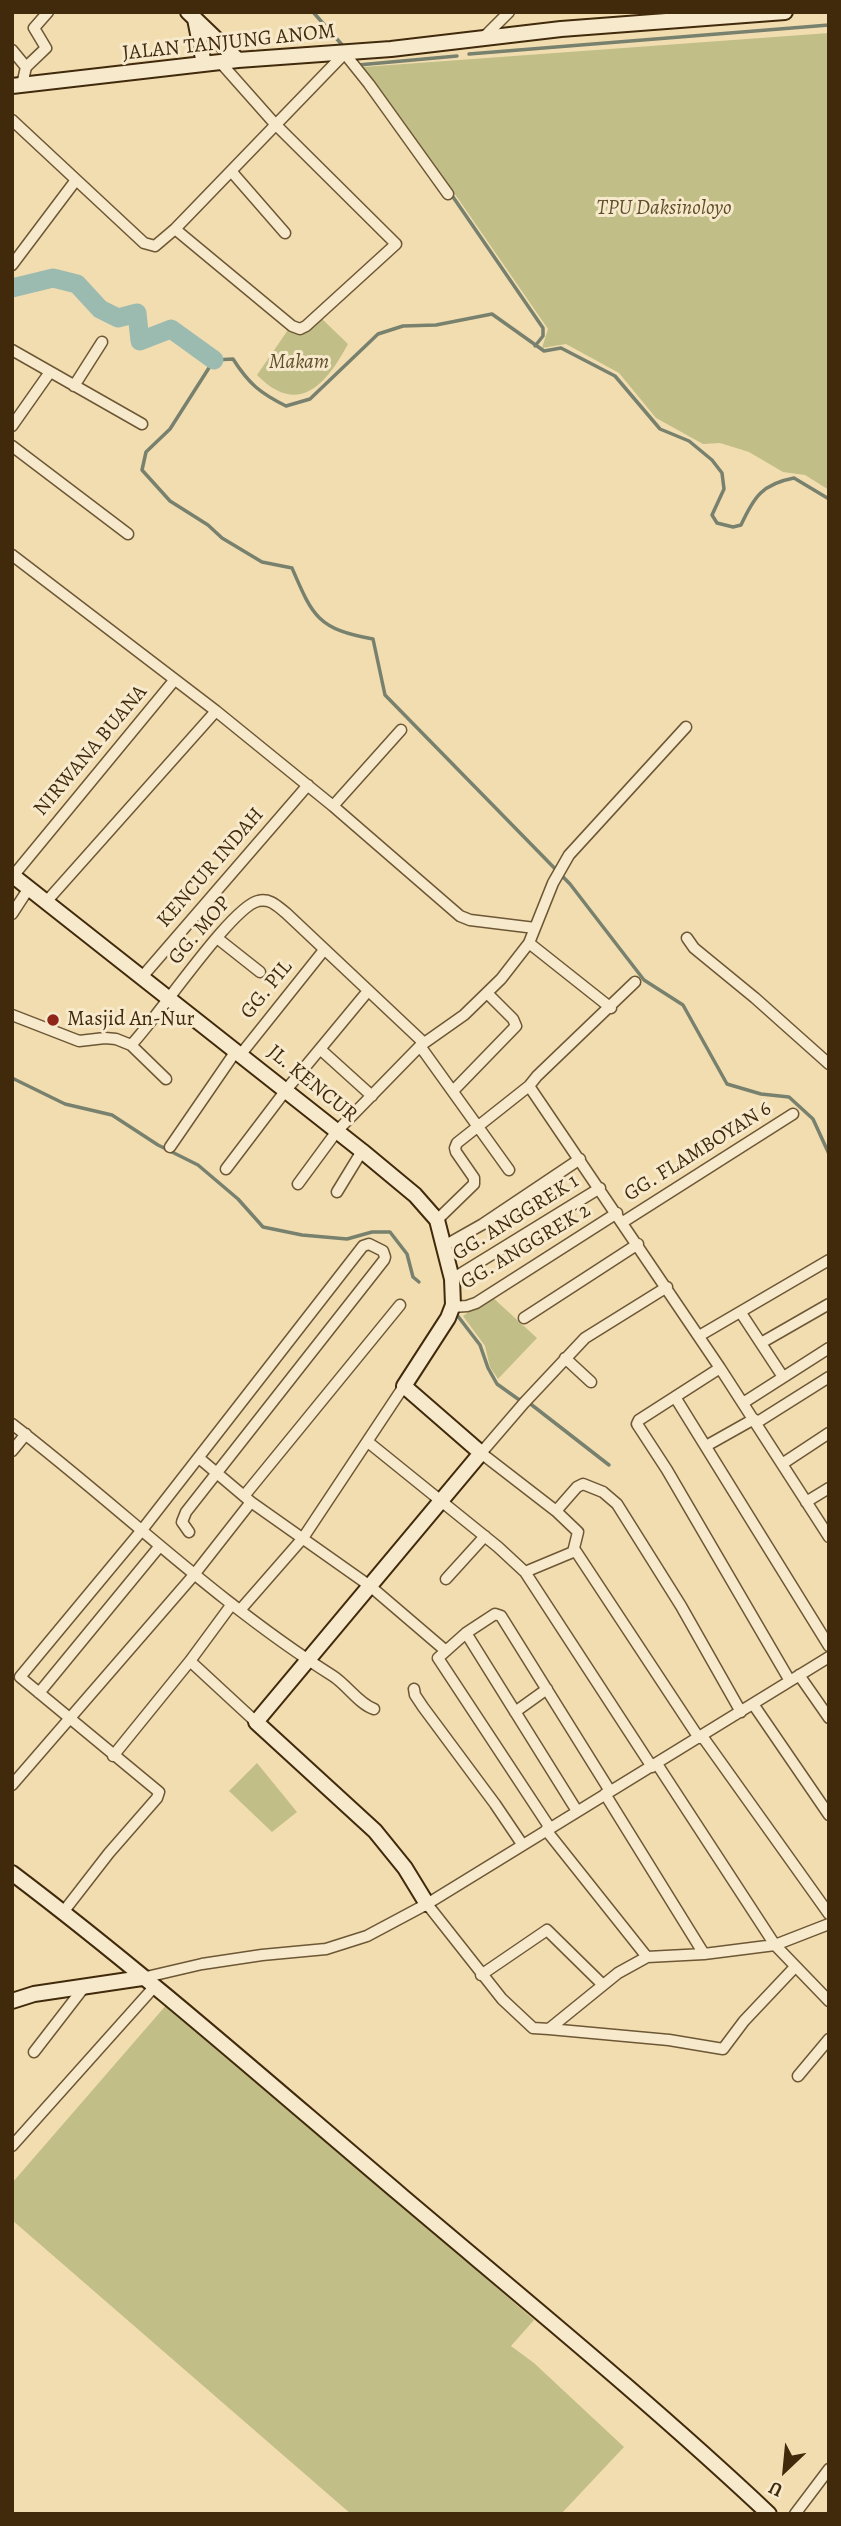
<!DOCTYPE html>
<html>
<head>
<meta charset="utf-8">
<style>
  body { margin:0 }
  #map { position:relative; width:841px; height:2526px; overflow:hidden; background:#f2ddb1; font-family:Alegreya,serif }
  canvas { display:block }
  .frame { position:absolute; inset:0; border:14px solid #412a0c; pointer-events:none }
  .north { position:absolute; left:750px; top:2435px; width:70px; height:70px; -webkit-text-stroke:5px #f7e9cc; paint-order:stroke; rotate:206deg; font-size:19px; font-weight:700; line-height:28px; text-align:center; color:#412a0c }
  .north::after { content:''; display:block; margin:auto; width:24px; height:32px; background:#412a0c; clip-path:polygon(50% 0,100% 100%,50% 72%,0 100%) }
</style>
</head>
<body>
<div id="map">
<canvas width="841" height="2526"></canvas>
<div class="frame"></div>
<div class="north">U</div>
</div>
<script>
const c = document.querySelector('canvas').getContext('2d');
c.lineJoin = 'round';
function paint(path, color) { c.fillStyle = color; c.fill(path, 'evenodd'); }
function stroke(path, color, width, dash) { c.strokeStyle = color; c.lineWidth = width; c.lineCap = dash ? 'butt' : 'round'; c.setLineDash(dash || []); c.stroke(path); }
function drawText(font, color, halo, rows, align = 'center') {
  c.font = font + ' Alegreya,serif'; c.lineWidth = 6; c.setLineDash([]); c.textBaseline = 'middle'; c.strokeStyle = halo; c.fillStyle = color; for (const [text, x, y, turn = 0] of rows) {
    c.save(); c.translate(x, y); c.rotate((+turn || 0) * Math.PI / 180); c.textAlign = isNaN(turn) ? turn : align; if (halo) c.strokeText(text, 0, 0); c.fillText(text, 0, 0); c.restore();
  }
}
paint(new Path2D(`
  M829 33V490L805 475 783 472 749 452 720 443 703 444 656 418 619 373 566 344 542 348 548 329 459 200 363 67Z
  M320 317 348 344C326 385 298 417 257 375L290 327Z
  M491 1296 537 1338 498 1379 490 1367 485 1346 463 1316Z
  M257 1763 297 1812 272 1832 229 1791Z
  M168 2003 534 2320 511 2346 534 2363 624 2447 561 2514H351L12 2220V2183Z`), '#c1bf87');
stroke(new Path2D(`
  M313 12 344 47
  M469 54 829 25
  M358 65 457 56
  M451 194 543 328V336L535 346
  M829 499 794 478C762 484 754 497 741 525L733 527 717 523 712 515 724 489 722 473 712 460 689 441 660 429 615 376 561 348 544 351 492 314 436 325 403 326 378 334 310 399 286 406C260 393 249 384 233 359L214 360 170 429 146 452 142 470 170 501 208 525 222 538 262 562 292 568C313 617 318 629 373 639L385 695 570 884 644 980 683 1005 727 1084 761 1094 789 1097 813 1119 829 1154
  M12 1078 65 1104 112 1115 158 1145 198 1165 238 1199 263 1227 302 1235 347 1239 372 1232H390L407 1254 413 1277 419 1282
  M457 1315 480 1345 488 1368 497 1384 518 1399 528 1402 609 1465`), '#78816e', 3.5);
stroke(new Path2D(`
  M12 288 53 278 77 284 100 309 118 318 137 313 140 341 171 329 214 360`), '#9cbbb0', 19);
const street = new Path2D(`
  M483 38 509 12
  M12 50 26 67
  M345 54 369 84 448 194
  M22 85 26 67 46 48 34 28 48 12
  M12 120 144 243 155 246 175 229 346 52
  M231 171 285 233
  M175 229 292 326 300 329 306 326 396 244 275 124 220 62
  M12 265 76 180
  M12 350 142 424
  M74 386 102 342
  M12 426 50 372
  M12 446 128 534
  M12 555 216 711 333 806 460 916 470 920 535 928
  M333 806 401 730
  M13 876 172 683
  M46 902 216 711
  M12 914 29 888
  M217 938 260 972
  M687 938 694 948 755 998 829 1064
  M529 943 611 1008
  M142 977 308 785
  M12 1015 79 1041 105 1038 116 1039 131 1045
  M420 1046 509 1170
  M320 1049 372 1096
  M241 1054 324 950
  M166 1079 131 1045C156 1020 231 907 258 901 270 898 277 906 286 913L424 1043
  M529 1086 720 1368 829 1537
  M453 1091 516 1026 513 1019 488 994
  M170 1147 236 1051
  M226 1169 286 1090 368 991
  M298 1184 337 1131 420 1046 464 1015 501 979 529 943 553 883 569 855 686 727
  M337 1192 362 1151
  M437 1220 474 1184V1178L456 1152 455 1148 457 1143 529 1086 537 1076 635 982
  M623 1222 793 1114
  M444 1246 483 1224 580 1159
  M452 1279 600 1188
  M452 1307 467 1306 476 1303 617 1213
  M741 1313 783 1377
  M524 1318 638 1244
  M699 1336 829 1260
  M761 1343 829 1304
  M565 1358 591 1382
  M720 1368 639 1420 637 1424 667 1470 790 1681
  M675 1397 829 1646
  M743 1403 829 1348
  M756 1423 829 1377
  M12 1424C120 1507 217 1603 333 1676 347 1685 359 1704 374 1709
  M368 1442 498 1547 525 1572 652 1767
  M706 1446 754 1419
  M12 1451 26 1434
  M199 1458 251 1502 370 1586 446 1651
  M782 1464 829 1433
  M244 1496 400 1305
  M806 1502 829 1488
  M556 1511 577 1487 583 1484 603 1492 617 1504 681 1606 741 1712
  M575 1550 699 1738
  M525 1572 573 1552 578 1532 556 1511 481 1453 524 1403 585 1338 667 1287
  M446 1579 485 1536
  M241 1609 303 1538 404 1386
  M466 1633 577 1811
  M190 1661 256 1722
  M799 1675 829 1718
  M414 1689 415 1695 423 1707 495 1804 522 1844
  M39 1693 159 1547
  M753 1704 829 1815
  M515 1712 547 1689
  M702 1736 829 1914
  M113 1756 190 1661 232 1604
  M657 1764 775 1945 829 2001
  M12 1785 193 1576 251 1502
  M605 1794 704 1954
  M550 1828 438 1658 466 1633 495 1614 501 1616 610 1791
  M546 1830 647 1957
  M427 1904 502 1999 533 2028 549 2029 618 1973 647 1957 704 1954 775 1945 829 1924
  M64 1911 109 1853 157 1798 159 1792 20 1677 142 1530 363 1246 369 1244 383 1251 385 1257 384 1260 186 1512 182 1522 189 1532
  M481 1975 547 1930 602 1984
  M142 1978 202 1964 262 1955 326 1949 367 1936 427 1904 829 1657
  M549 2029 669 2040 723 2049 744 2021 795 1967
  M34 2052 85 1986
  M798 2076 829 2039
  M12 2146 155 1986
  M795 2514 829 2469`);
const secondary = new Path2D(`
  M188 12 238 60
  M195 19 204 64
  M12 86 238 60 391 49 561 29 785 12
  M12 875 362 1151 415 1195 437 1220 452 1279 453 1305 448 1318 404 1386 481 1453 256 1722 375 1831 405 1868 427 1904
  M12 1873C147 1975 273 2087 402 2196 526 2301 651 2403 769 2514
  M12 2001 34 1994 142 1978`);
stroke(street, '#6d5735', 13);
stroke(secondary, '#412a0c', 18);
stroke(street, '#f7e9cc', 10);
stroke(secondary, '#f7e9cc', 14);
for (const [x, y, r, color] of [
  [53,1020,7,"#8f2418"]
]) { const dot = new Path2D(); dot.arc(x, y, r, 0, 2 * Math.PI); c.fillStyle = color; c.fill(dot); stroke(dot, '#f7e9cc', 2.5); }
drawText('21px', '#412a0c', '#f7e9cc', [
  ["JALAN TANJUNG ANOM",229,43,-6],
  ["NIRWANA BUANA",91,751,-50],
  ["KENCUR INDAH",211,868,-49],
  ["GG. MOP",200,931,-49],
  ["GG. PIL",267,990,-51],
  ["JL. KENCUR",312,1084,39],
  ["GG. FLAMBOYAN 6",698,1152,-32],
  ["GG. ANGGREK 1",516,1218,-32],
  ["GG. ANGGREK 2",526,1247,-31]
]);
drawText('italic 21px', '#614f2b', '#f7e9cc', [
  ["TPU Daksinoloyo",664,209],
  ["Makam",299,363]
]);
drawText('21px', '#412a0c', '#f7e9cc', [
  ["Masjid An-Nur",67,1020]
], 'left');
</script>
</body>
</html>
